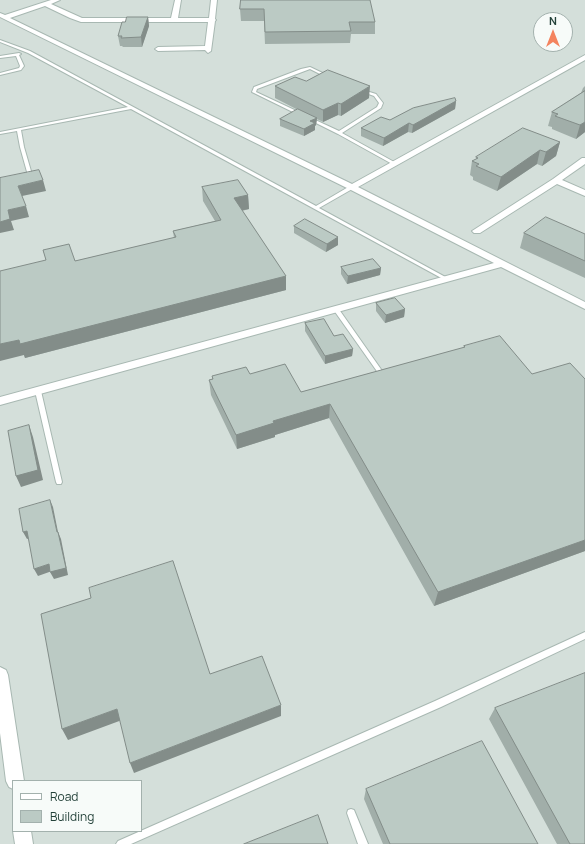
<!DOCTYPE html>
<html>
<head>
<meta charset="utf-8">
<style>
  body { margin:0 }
  #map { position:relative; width:585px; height:844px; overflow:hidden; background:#e6efeb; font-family:Manrope,sans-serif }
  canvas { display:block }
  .legend { position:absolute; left:12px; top:780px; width:130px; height:52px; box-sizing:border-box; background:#f7fbf9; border:1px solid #a3b1ad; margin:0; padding:5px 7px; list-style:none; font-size:12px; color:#24423a }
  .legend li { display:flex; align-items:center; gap:8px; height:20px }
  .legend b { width:20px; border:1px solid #a3b1ad }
  .north { position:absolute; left:533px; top:12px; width:40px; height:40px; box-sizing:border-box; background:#f7fbf9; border:1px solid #a3b1ad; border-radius:50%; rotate:0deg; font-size:11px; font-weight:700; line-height:16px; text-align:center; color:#24423a }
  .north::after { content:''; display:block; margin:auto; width:14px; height:18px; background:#f4845f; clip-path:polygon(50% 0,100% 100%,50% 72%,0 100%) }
</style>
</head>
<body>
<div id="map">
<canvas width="585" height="844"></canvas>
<ul class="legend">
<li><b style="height:5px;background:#fff"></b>Road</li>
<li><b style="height:11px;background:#bbcac4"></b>Building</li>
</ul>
<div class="north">N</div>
</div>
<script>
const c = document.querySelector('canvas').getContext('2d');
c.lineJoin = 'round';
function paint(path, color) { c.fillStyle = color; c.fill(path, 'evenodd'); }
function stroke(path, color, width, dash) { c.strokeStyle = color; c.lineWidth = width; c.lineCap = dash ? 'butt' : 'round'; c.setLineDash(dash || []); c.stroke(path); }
paint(new Path2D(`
  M0 0H585V844H0ZM541 20H565V44H541ZM13 781H141V831H13Z`), '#d4dfda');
const lane = new Path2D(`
  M0 40 30 51 316 206 350 186H354V188L319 208 449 279 447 281 445 280 131 109 21 130 24 147 33 178 29 179 20 147 17 131 0 134V132L128 107 28 53 0 42Z
  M19 53 21 54 19 55 24 66 21 70 0 75V73L19 68 20 66 16 56 0 58V56Z
  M310 67 331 77 328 78 310 69 257 89 256 92 303 114V116H301L252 92 254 87 301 69Z
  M363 90 376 94 383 103 381 108 342 133 396 163V165H394L338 134 308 119 311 118 339 131 377 107 379 103 374 96 363 92Z
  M336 307 338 308 385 375 386 376 385 377H381L333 309Z
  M38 389 41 391 62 482 61 484H57L56 482 35 391Z
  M585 632V639L441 707 131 844H116L118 841 435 701Z
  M351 809 354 810 368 844H358L347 813 348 810Z`);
const street = new Path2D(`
  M51 0H60L51 4 82 18H171L175 0H181L178 18H209L211 0H217L215 19 216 20 215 21 211 51 208 53 205 50 158 51 155 49 158 47 205 46 208 22H81L70 18 45 6 10 18 352 184 585 55V60L358 187 585 302V309L501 267 0 405V397L494 263 349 189 0 17V13L5 15Z
  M582 158H585V164L562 180 585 190V196L557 184 480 233H474L472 231 553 179Z
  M0 667 6 670 8 675 24 781H13V789L9 787 6 781 0 733Z
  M13 831H31L33 844H15Z`);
stroke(lane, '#a8b8b2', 2);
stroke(street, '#a8b8b2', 2);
paint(lane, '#fff');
paint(street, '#fff');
paint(new Path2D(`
  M241 0 375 22V34H351L350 43 265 44 264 21H241L240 9Z
  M148 17 149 26 142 47H123L122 46H120L118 36 125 22Z
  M306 81 369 98 341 116 338 115 323 122 317 119 316 125 315 126V130L304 136 280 126V119L298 110 275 98V86Z
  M585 86V132L576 139 552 129V127L548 126 552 112 581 93 583 88Z
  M456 101 455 109 412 133 408 132 383 146 361 136V128L390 120Z
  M560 142 556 156 542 166 537 164 497 191 473 180V177L470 175 472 161 476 159V157Z
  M202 187 248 195 249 209 242 211 286 290 25 358 24 355 46 260 43 250 75 261 174 238 173 231 215 221 203 201Z
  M294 226 338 237V245L326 252 294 233Z
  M524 233 585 234V278L520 248Z
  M341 267 381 268 380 275 347 284 341 274Z
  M376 303 405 309 404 317 385 323 376 311Z
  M305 323 334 336 353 349 352 356 325 364 305 331Z
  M464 346 532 374 585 379V551L434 606 329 418 275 435V437L237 449 211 395 209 380 212 379V376L250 374 301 392 463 348Z
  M495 708 585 844H557L489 719Z
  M366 789 538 844H383L364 799Z`), '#a1aea9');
paint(new Path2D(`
  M148 17 149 26 142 47 141 37Z
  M370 86 369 98 341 116V104Z
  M456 101 455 109 412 133 413 125Z
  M338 103V115L323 122V110Z
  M317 118 316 125 315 126V130L304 136V129L310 121Z
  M585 122V132L576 139 580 125Z
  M409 123 408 132 383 146 384 138Z
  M560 142 556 156 542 166 546 152Z
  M540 150 537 164 497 191 501 177Z
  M43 180 46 191 22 196 18 186Z
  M248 195 249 209 234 212V198Z
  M26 206 29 217 11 221 14 230 0 233V222L8 210Z
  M338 237V245L326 252 327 244Z
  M381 268 380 275 347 284 348 276Z
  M286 276V290L25 358 24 355 0 361V344Z
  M405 309 404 317 385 323 386 315Z
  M353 349 352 356 325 364V356Z
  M330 404 329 418 275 435V437L237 449 236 435 273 421Z
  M29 425 33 437 43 480 21 487 16 476Z
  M50 500 53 507 58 532 61 539 68 575 54 579 50 572 57 532Z
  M27 531 30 538 27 539 23 532Z
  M585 540V551L434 606 438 592Z
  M49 564 52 571 38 576 34 569Z
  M281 705V716L134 773 130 763Z
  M117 709 122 720 68 740 62 729Z`), '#838d89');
const building = new Path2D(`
  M241 0H370L375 22H349L351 31 265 32 264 9H240Z
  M127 17H148L141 37 121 38 122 36H118L122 22H125Z
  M328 70 370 86 341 104 338 103 323 110 275 86 295 77 306 81Z
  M585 91V122L580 125 555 116 558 114 552 112Z
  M455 98 456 101 413 125 409 123 384 138 361 128 381 117 390 120 413 108Z
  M298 109 317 118 310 121 315 123 304 129 280 119Z
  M523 128 560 142 546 152 540 150 501 177 476 166 479 164 472 161 478 158 476 157Z
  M39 170 43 180 18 186 26 206 8 210 10 219 0 222V178Z
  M238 180 248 195 234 198 286 276 20 344 19 340 0 344V271L46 260 43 250 69 244 75 261 176 237 173 231 221 220 202 187Z
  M546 217 585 234V261L524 233Z
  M305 219 338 237 327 244 294 226Z
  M373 259 381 268 348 276 341 267Z
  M395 298 405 309 386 315 376 303Z
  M324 319 334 336 343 334 353 349 325 356 305 323Z
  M500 336 532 374 570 363 585 379V540L438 592 330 404 273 421 274 423 236 435 209 380 213 379 212 376 246 367 250 374 285 364 301 392 465 347 464 346Z
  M29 425 38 470 16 476 8 431Z
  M50 500 57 532H58L66 568 50 572 49 564 34 569 27 531 23 532 19 509Z
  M173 561 210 674 262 656 281 705 130 763 117 709 62 729 41 614 91 598 89 588Z
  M585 673V844H570L495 708Z
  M482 741 538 844H390L366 789Z
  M318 815 328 844H244Z`);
paint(building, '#bbcac4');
stroke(building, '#838d89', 1);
</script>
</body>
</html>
